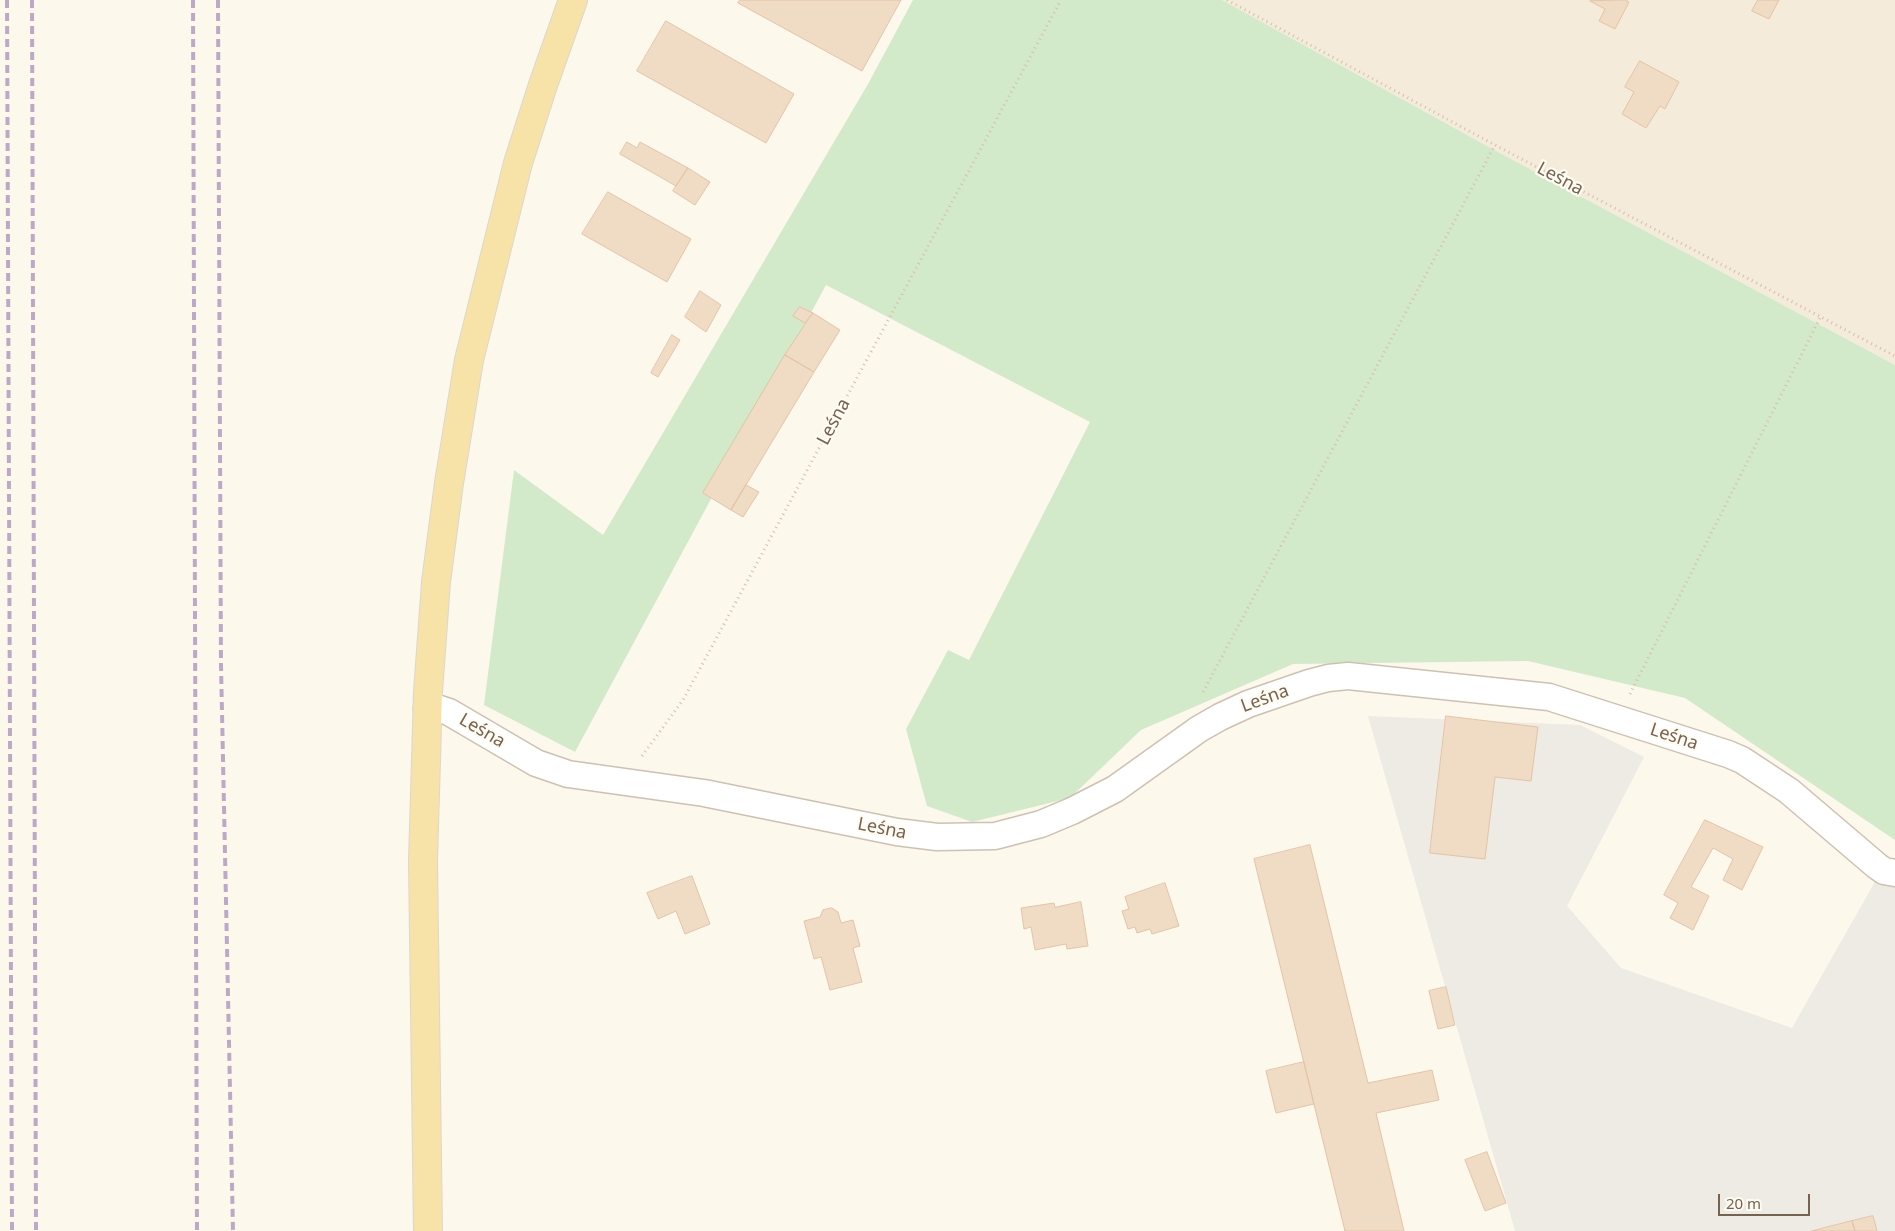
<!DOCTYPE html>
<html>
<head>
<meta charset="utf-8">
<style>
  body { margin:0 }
  #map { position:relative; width:1895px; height:1231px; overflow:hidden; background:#fcf8ec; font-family:"Noto Sans",sans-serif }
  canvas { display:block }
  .scale { position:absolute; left:1718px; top:1194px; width:92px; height:22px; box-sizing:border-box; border:2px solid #77624f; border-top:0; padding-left:6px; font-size:15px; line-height:18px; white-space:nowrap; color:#77624f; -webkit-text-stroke:4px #fefbf2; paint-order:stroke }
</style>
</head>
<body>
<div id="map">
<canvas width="1895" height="1231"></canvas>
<div class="scale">20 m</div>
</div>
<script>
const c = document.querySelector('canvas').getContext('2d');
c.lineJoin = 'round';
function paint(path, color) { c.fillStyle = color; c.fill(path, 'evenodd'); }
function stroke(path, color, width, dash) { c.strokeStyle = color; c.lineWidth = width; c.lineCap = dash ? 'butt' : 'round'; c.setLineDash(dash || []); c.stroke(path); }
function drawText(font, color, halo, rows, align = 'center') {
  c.font = font + ' "Noto Sans",sans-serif'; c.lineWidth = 4.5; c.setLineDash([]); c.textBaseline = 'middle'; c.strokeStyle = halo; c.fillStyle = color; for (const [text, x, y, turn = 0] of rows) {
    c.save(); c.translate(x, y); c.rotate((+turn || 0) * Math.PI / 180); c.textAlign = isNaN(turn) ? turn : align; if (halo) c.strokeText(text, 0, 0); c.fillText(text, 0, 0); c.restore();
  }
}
paint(new Path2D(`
  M1222 0H1895V365L1500 153Z`), '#f4ebda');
paint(new Path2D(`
  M1368 716 1580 725 1644 757 1567 906 1621 968 1792 1028 1880 873 1895 884V1231H1515Z`), '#eeeae4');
paint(new Path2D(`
  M913 0H1222L1500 153 1895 365V840L1685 698 1528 661 1293 664 1141 730 1070 798 972 822 927 806 906 729 948 650 969 660 1090 422 826 285 575 752 484 705 514 470 603 535 868 84Z`), '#d3eaca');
const building = new Path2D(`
  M740 0H901L862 71 738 3Z
  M1625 0 1629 2 1615 29 1599 21 1605 9 1590 1Z
  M1758 0H1779L1769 19 1752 11Z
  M666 21 794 94 766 143 637 71Z
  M1640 61 1679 82 1665 109 1660 106 1646 128 1622 114 1634 92 1625 87Z
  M627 142 637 148 640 142 688 168 676 186 620 154Z
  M688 168 710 182 695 205 673 191Z
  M608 192 691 239 667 282 582 234Z
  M700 291 721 305 706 332 685 317Z
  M800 307 813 313 805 323 793 316Z
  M813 313 840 330 814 372 785 355Z
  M672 335 680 340 658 377 651 373Z
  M785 355 814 372 731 510 703 493Z
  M746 485 759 492 743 517 731 510Z
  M1446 716 1538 727 1531 781 1495 777 1485 859 1430 853Z
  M1705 820 1763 847 1742 890 1723 880 1733 859 1713 848 1691 887 1709 896 1693 930 1670 918 1678 903 1664 895Z
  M1310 845 1368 1083 1432 1070 1439 1100 1376 1113 1404 1231H1345L1254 859Z
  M692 876 710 924 685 934 676 911 658 919 647 893Z
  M1165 883 1179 926 1152 934 1150 929 1137 933 1135 927 1128 929 1122 911 1129 909 1125 897Z
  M1081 902 1088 946 1067 949 1066 944 1035 950 1031 927 1024 929 1021 908 1054 903 1055 907Z
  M832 908 838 912 841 923 853 920 860 946 853 948 862 982 830 990 821 957 814 959 804 921 820 917 823 910Z
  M1446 987 1455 1025 1438 1029 1429 991Z
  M1304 1062 1314 1104 1276 1113 1266 1071Z
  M1487 1152 1506 1203 1485 1211 1465 1160Z
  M1873 1216 1877 1231H1855L1852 1221Z
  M1852 1221 1855 1231H1812Z`);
paint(building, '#f0dbc4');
stroke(building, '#e3c4a5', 1);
const minor = new Path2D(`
  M427 708 440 709 449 712 536 763 568 774 704 793 897 832 937 837 995 836 1041 824 1072 811 1115 789 1199 729 1220 717 1248 704 1309 683 1328 678 1348 676 1549 697 1728 754 1742 760 1789 791 1877 866 1884 871 1895 873`);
const primary = new Path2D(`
  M428 1231 423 861 428 692 436 582 449 483 469 360 518 163 543 85 573 0`);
stroke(minor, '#cec1b1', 29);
stroke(primary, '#dcd6d1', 30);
stroke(new Path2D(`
  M1227 0 1495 145 1895 356
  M1203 692 1495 145
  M1630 694 1821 316
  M642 756 683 700 1061 0`), '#d6bfa7', 3, [1, 4]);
stroke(minor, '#fff', 26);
stroke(primary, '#f7e3a8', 28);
stroke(new Path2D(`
  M7 0 12 1231
  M32 0 36 1231
  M193 0 197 1231
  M218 0 221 665 233 1231`), '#bda9c7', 4, [8, 5]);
drawText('18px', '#77624f', '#fefbf2', [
  ["Leśna",1560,179,28],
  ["Leśna",834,422,-62],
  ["Leśna",1265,699,-20],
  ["Leśna",482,731,30],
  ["Leśna",1674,737,18],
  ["Leśna",882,829,11]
]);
</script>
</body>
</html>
